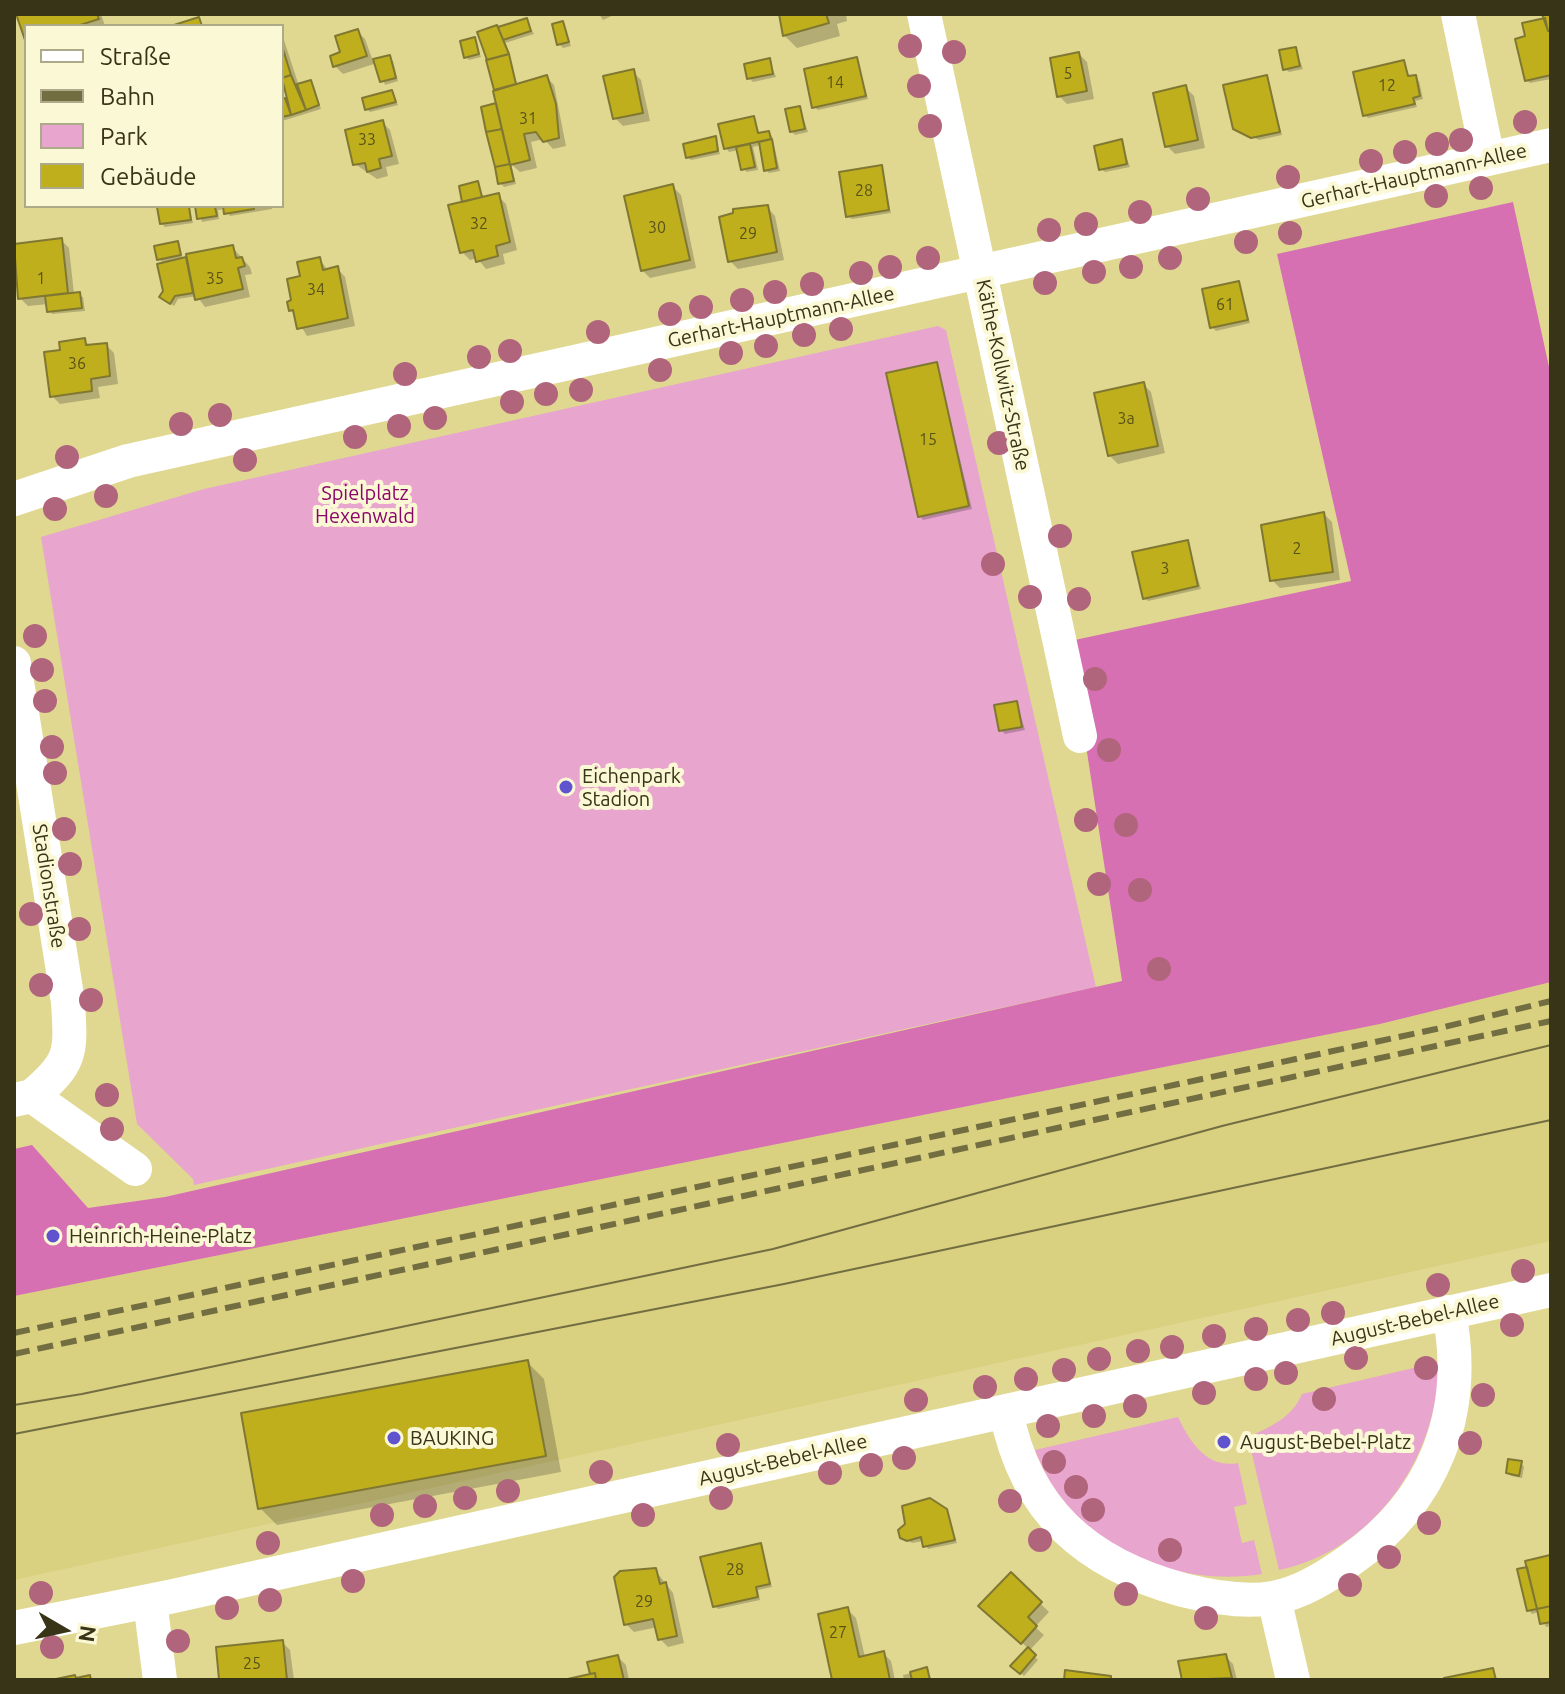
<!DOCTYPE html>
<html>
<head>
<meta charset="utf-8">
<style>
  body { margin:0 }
  #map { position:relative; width:1565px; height:1694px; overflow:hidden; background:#e0d891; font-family:Ubuntu,sans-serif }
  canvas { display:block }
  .frame { position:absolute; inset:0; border:16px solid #383417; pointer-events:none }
  .legend { position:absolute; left:24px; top:24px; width:260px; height:184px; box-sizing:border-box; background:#fbf8d5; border:2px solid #adaa89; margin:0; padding:10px 14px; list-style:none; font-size:24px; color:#383417 }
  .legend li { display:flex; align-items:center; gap:16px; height:40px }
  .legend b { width:40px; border:2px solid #adaa89 }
  .north { position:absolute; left:24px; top:1590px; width:80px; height:80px; -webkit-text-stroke:6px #fbf8d5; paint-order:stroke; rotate:99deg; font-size:22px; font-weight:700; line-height:32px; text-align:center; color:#383417 }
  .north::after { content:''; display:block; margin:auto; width:28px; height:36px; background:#383417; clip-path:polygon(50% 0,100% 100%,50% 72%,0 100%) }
</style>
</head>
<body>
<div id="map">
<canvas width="1565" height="1694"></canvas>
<div class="frame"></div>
<ul class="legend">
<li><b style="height:10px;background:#fff"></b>Straße</li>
<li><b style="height:10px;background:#736e42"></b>Bahn</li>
<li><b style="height:22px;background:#e8a5cd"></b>Park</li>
<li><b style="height:22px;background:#bfaf1c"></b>Gebäude</li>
</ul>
<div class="north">N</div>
</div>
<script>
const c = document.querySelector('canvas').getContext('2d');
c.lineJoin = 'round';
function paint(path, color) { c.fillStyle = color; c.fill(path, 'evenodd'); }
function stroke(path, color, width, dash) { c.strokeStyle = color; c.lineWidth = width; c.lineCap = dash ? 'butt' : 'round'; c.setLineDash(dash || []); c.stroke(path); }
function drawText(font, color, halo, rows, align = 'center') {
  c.font = font + ' Ubuntu,sans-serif'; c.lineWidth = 8; c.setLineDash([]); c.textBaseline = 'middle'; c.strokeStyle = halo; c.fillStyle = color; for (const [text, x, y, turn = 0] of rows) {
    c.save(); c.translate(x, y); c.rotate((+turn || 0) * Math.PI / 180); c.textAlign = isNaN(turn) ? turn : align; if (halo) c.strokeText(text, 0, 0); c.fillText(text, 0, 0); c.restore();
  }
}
paint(new Path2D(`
  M1551 982V1241L14 1580V1296L1380 1024Z`), '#d9d080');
paint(new Path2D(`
  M938 326 946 330 1096 987 194 1185 193 1179 137 1124 41 537 204 489Z
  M1439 1362C1438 1457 1375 1550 1279 1570L1248 1437C1270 1427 1292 1418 1302 1394Z
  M1178 1417C1190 1442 1207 1469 1238 1463L1247 1504 1234 1507 1242 1543 1254 1540 1262 1574C1168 1589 1068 1541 1035 1450Z`), '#e8a5cd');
paint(new Path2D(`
  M1513 202 1551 376V982L1380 1024 14 1296V1149L32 1145 88 1208 165 1197 1122 981 1070 641 1351 581 1277 254Z`), '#d670b2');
paint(new Path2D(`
  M18 14H101L105 26H26V38Z
  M599 14H616L603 20Z
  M780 14H846L847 21 837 24 840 36 797 48 784 35Z
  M1544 14H1551V79L1530 83 1526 80 1527 38 1545 20Z
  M526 20 534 34 505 43 517 86 546 77 554 85 566 146 553 149 544 139 531 142 537 168 520 172 511 164 516 184 504 187 500 183 496 92 480 33Z
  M563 24 571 46 563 48 559 44Z
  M357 31 365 39 373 61 389 57 393 61 398 81 385 85 377 63 343 74 335 66Z
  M282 34 299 86 310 82 314 86 321 109 282 121V101L288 99 282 88Z
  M474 39 481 57 469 60 466 57Z
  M1295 49 1303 69 1289 72 1285 69Z
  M1079 54 1087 62 1094 99 1067 104 1059 96Z
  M857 59 868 99 818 110 814 107Z
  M769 60 776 77 753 82 749 78Z
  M1404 62 1410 78 1419 81 1423 99 1415 101 1417 107 1368 118 1365 115Z
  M633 72 641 80 650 121 623 126 615 118Z
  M1267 77 1282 135 1259 140 1235 128Z
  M1186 88 1194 96 1205 148 1175 154 1167 146Z
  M392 92 398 105 370 112 367 109Z
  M800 108 808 132 795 135 791 131Z
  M754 118 760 135 768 133 772 136 780 171 769 173 766 170 761 145 753 147 758 170 746 172 739 150 729 152 726 148Z
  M382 122 390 130 399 164 386 167 388 176 377 179 355 164Z
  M715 138 720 154 691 160 687 157Z
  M1121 142 1130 167 1105 172 1101 169Z
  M881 167 891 213 852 219 848 216Z
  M478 184 484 199 498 196 506 204 517 250 503 254 505 264 486 269 477 258 470 260 462 252 466 203Z
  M673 187 681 195 696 268 650 278 642 270Z
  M189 206 193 223 165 227 162 224 159 208Z
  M197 206H272V209L230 216 226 209 218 210 219 219 202 222Z
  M767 207 775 216 784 260 738 269 730 261Z
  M61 240 69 248 74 294 83 297 85 311 52 314 48 304 28 306 20 298 14 246Z
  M177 243 183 259 190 263 232 247 250 267 252 274 245 275 250 297 205 307 197 296 178 299 174 306 165 300 164 264 159 259Z
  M319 259 328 270 337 268 345 277 355 326 307 336 291 310 303 278Z
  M1239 283 1250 323 1216 331 1212 327Z
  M84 340 90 346 106 345 114 353 118 384 98 387 100 398 60 404 52 396 62 352Z
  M937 364 972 509 923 520 920 516Z
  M1143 384 1151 392 1165 453 1118 464 1109 455Z
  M1324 514 1332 522 1340 580 1280 588 1272 580Z
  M1187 542 1201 589 1148 601 1144 598Z
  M1017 703 1025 730 1005 734 1001 730Z
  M527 1362 544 1379 561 1472 277 1525 260 1508Z
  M1521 1463 1524 1467 1522 1478 1511 1476 1508 1473Z
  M946 1511 957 1543 928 1549 924 1541 912 1543 902 1537Z
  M760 1545 772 1587 758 1590 760 1600 718 1609 715 1606Z
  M1549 1557 1551 1626 1546 1627 1539 1612 1532 1614 1529 1610Z
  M655 1570 673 1593 684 1643 668 1647 660 1639 658 1627 634 1632 626 1624Z
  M1011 1575 1049 1612 1035 1627 1044 1635 1029 1651 1038 1660 1024 1676 1013 1666 1029 1649 989 1614Z
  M848 1610 856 1618 865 1657 883 1653 891 1661 895 1680H834Z
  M282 1642 290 1650 294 1680H221Z
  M1225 1656 1233 1664 1237 1680H1184L1180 1662Z
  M618 1657 626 1665 629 1680H574L593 1676Z
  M927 1670 932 1680H904L903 1675Z`), '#0003');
const building = new Path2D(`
  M16 14H97L99 19 77 26H26V43Z
  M779 14H826L829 23 783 36Z
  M1542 14H1551V31H1548Z
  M199 17 202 26H174V25Z
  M527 18 531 31 503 40 498 27Z
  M1545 18 1548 31H1551V75L1525 81 1515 39 1525 36 1522 23Z
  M563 21 569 42 557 45 552 24Z
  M497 25 509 54 487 60 477 32Z
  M358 29 367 56 333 67 330 56 340 52 335 36Z
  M475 37 479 54 464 58 460 41Z
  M282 46 291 75 282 78Z
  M1296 47 1300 66 1283 70 1279 50Z
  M1079 52 1087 91 1057 97 1050 58Z
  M509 54 516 84 494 90 486 60Z
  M390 55 396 78 380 82 373 59Z
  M857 57 866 96 812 108 804 69Z
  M770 58 773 74 747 79 744 64Z
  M1404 60 1408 76 1416 75 1420 96 1413 98 1415 104 1363 116 1353 72Z
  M634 69 643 113 613 119 603 76Z
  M291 75 306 110 291 115 282 78Z
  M547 75 556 104 559 138 543 142 536 132 524 134 530 160 510 165 493 91Z
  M1267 75 1280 132 1251 138 1233 129 1223 85Z
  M311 80 319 105 306 110 297 84Z
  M1186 85 1198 140 1165 147 1153 93Z
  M392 90 396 102 365 110 362 98Z
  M285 98 291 115 282 117V99Z
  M496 103 502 129 486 132 481 107Z
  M800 106 805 129 790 132 785 109Z
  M754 116 758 133 769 131 771 139 724 149 718 124Z
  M383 120 392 156 379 159 381 168 367 172 365 163 353 165 345 130Z
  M502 129 510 164 495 167 486 132Z
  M716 136 718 151 686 158 683 144Z
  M772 139 777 168 764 171 759 142Z
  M1122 139 1127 164 1099 170 1094 146Z
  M750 144 755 167 741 170 736 147Z
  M510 164 514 181 498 184 495 167Z
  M882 165 889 210 846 217 839 172Z
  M478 181 482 197 462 202 459 186Z
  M673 184 690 260 641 271 624 196Z
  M499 193 510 242 496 246 498 256 476 262 473 250 460 253 448 205Z
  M768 205 777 252 728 262 719 217 733 213V209Z
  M189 206 191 220 160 224 157 207Z
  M195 206H223L215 207 217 216 197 219Z
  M223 206H254V209L224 214Z
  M62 238 68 293 18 299 14 244Z
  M178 241 181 255 157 260 154 246Z
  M233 245 236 258 242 257 245 266 238 268 243 289 195 300 186 254Z
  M186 257 193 293 175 296 170 304 159 297 163 291 157 264Z
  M320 257 323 270 338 266 348 318 297 329 293 310 289 311 287 302 291 300 287 279 300 276 297 262Z
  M1239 281 1248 320 1210 328 1202 289Z
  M80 292 82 308 47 312 45 296Z
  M85 338 86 345 107 343 110 376 91 379 92 391 50 397 44 352 60 350 59 342Z
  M937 362 969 506 918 517 886 373Z
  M1144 382 1158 446 1108 456 1094 393Z
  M1324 512 1333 572 1270 581 1261 525Z
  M1188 540 1198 586 1143 599 1132 552Z
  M1017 701 1022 727 999 731 994 705Z
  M528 1360 546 1456 258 1509 241 1413Z
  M1508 1459 1522 1461 1519 1476 1506 1473Z
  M930 1498 947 1509 955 1540 923 1547 921 1537 907 1541 900 1538 898 1530 905 1524 902 1506Z
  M761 1543 770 1584 756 1587 758 1597 713 1607 700 1557Z
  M1550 1555 1551 1606 1537 1609 1525 1561Z
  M1527 1567 1537 1609 1527 1611 1517 1569Z
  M656 1568 660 1584 666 1582 677 1636 658 1640 653 1619 624 1625 614 1577 620 1571Z
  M1011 1572 1042 1602 1028 1617 1037 1626 1021 1644 978 1606Z
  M1551 1606V1622L1540 1624 1537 1609Z
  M848 1607 859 1657 884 1651 890 1680H832L818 1614Z
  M283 1640 287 1680H219L216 1647Z
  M1028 1647 1036 1655 1020 1674 1010 1666Z
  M1226 1654 1232 1678 1182 1680 1178 1661Z
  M618 1655 624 1680H596L595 1673 590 1674 587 1662Z
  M927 1667 930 1680H912L910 1672Z
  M1493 1668 1496 1680H1445L1444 1678Z
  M1065 1670 1111 1676V1680H1064Z
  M595 1673 596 1680H563L590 1674Z
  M75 1675 76 1678 90 1675 91 1680 56 1679Z`);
paint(building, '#bfaf1c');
stroke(building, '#807832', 2);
stroke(new Path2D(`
  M924 14 1080 736
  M1458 14 1488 159
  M14 499 128 461 1551 145
  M14 663 68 1002C71 1052 73 1062 32 1096
  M14 1100 32 1096 135 1169
  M1006 1411C1025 1511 1087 1564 1183 1590 1211 1597 1243 1603 1273 1598 1301 1593 1326 1577 1349 1561 1434 1502 1469 1414 1449 1312
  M1274 1598 1293 1680
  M150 1601 160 1680
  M14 1628 169 1597 1551 1290`), '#fff', 34);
stroke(new Path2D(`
  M14 1405 82 1394 773 1249 1222 1126 1551 1045
  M14 1434 784 1284 1551 1120`), '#736e42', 2);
stroke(new Path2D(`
  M14 1333 1436 1029 1551 1001
  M14 1354 1551 1021`), '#736e42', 6, [16, 8]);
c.fillStyle = '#b1657c';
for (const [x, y] of [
  [910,46],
  [954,52],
  [919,86],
  [1525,122],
  [930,126],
  [1461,140],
  [1437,144],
  [1405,152],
  [1371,161],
  [1288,177],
  [1481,188],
  [1436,196],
  [1198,199],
  [1140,212],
  [1086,224],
  [1049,230],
  [1290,233],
  [1246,242],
  [928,258],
  [1170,258],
  [890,267],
  [1131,267],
  [1094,272],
  [861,273],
  [1045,283],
  [812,284],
  [775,292],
  [742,300],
  [701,307],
  [670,314],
  [841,329],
  [598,332],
  [804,335],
  [766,346],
  [510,351],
  [731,353],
  [479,357],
  [660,370],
  [405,374],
  [581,390],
  [546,394],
  [512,402],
  [220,415],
  [435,418],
  [181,424],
  [399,426],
  [355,437],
  [999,443],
  [67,457],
  [245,460],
  [106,496],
  [55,509],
  [1060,536],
  [993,564],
  [1030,597],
  [1079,599],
  [35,636],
  [42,670],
  [1095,679],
  [45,701],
  [52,747],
  [1109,750],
  [55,773],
  [1086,820],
  [1126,825],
  [64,829],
  [70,864],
  [1099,884],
  [1140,890],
  [31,914],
  [79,929],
  [1159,969],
  [41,985],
  [91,1000],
  [107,1095],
  [112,1129],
  [1523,1271],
  [1438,1285],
  [1333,1313],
  [1298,1320],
  [1512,1325],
  [1256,1329],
  [1214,1336],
  [1172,1347],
  [1138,1351],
  [1356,1358],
  [1099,1359],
  [1426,1368],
  [1064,1370],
  [1286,1373],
  [1026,1379],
  [1256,1379],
  [985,1387],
  [1204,1393],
  [1483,1395],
  [1324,1399],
  [916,1400],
  [1135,1406],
  [1094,1416],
  [1048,1426],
  [1470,1443],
  [728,1445],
  [904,1458],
  [1054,1462],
  [871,1465],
  [601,1472],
  [830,1473],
  [1076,1487],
  [508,1491],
  [465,1498],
  [721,1498],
  [1010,1501],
  [425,1506],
  [1093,1510],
  [382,1515],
  [643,1515],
  [1429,1523],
  [1040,1540],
  [268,1543],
  [1170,1550],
  [1389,1557],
  [353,1581],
  [1350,1585],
  [41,1593],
  [1126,1594],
  [270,1600],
  [227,1608],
  [1206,1618],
  [178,1641],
  [52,1647]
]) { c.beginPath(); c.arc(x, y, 12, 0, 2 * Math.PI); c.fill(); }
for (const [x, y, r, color] of [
  [566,787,8,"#5f54cd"],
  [53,1236,8,"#5f54cd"],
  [394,1438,8,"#5f54cd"],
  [1224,1442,8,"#5f54cd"]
]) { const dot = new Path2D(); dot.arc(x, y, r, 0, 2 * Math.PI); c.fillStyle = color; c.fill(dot); stroke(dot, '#fbf8d5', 3); }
drawText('16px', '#5a5318', null, [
  ["5",1068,74],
  ["14",835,83],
  ["12",1387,86],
  ["31",528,119],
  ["33",367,140],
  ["28",864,191],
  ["32",479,224],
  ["30",657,228],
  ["29",748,234],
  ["1",41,279],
  ["35",215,279],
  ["34",316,290],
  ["61",1225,305],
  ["36",77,364],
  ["3a",1126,419],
  ["15",928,440],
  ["2",1297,549],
  ["3",1165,569],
  ["28",735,1570],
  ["29",644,1602],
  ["27",838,1633],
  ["25",252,1664]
]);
drawText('20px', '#383417', '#fbf8d5', [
  ["Gerhart-Hauptmann-Allee",1414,176,-13],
  ["Gerhart-Hauptmann-Allee",781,317,-12],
  ["Käthe-Kollwitz-Straße",1003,375,78],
  ["Stadionstraße",49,886,81],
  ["August-Bebel-Allee",1415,1320,-13],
  ["August-Bebel-Allee",783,1460,-13]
]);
drawText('20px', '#8a076a', '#fbf8d5', [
  ["Spielplatz",365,493],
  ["Hexenwald",365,516]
]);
drawText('20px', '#383417', '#fbf8d5', [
  ["Eichenpark",582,776],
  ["Stadion",582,799],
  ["Heinrich-Heine-Platz",69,1236],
  ["BAUKING",410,1438],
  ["August-Bebel-Platz",1240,1442]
], 'left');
</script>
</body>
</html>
